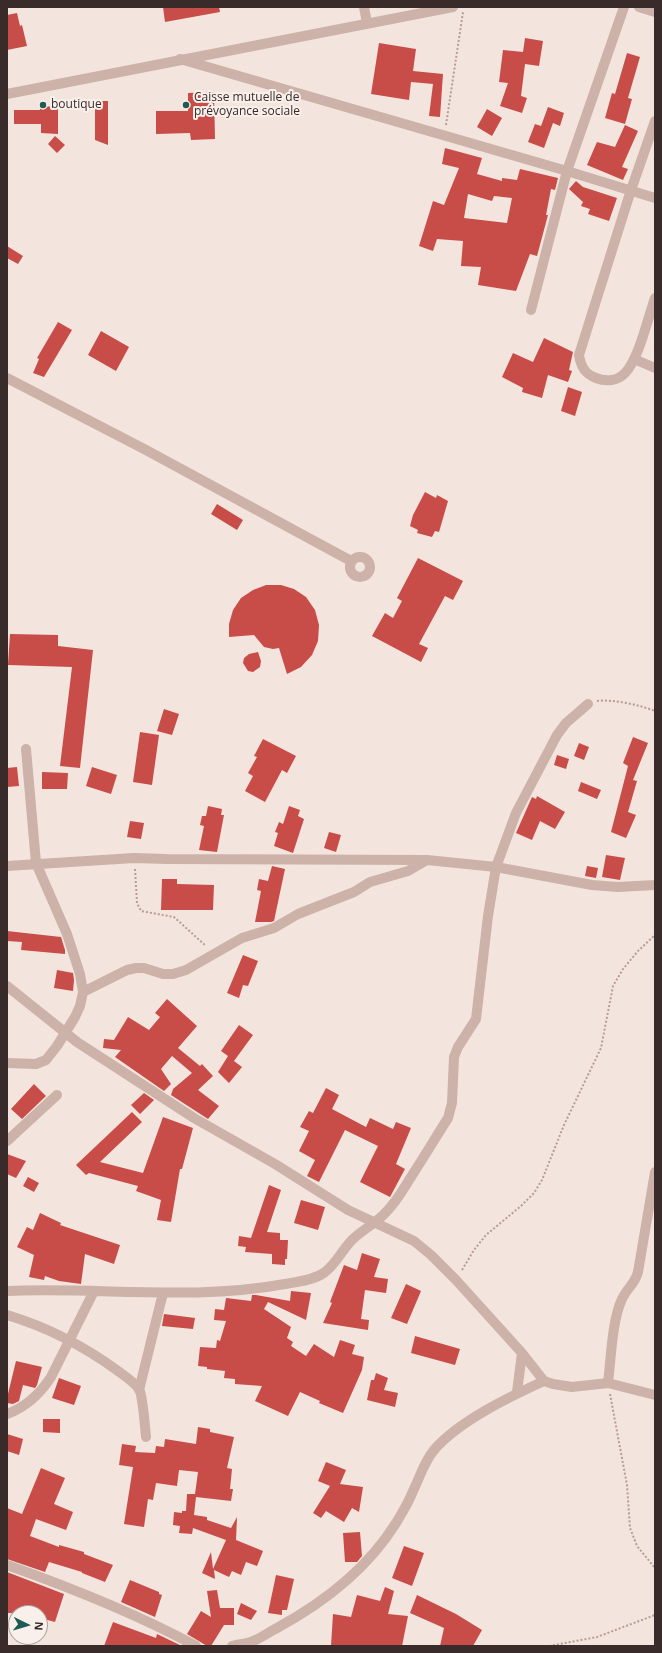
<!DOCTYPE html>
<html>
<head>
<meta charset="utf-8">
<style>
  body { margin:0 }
  #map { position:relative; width:662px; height:1653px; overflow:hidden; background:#f3e5de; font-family:"Open Sans",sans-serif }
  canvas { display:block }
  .frame { position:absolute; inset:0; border:8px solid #392b29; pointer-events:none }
  .north { position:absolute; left:8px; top:1605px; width:40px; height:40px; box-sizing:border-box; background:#faf0eb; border:1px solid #ada19d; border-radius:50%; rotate:95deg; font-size:11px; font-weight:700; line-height:16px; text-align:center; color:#392b29 }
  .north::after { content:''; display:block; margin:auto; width:14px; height:18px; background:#1e5c53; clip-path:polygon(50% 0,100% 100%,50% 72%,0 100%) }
</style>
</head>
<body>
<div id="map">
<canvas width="662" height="1653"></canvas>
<div class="frame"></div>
<div class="north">N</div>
</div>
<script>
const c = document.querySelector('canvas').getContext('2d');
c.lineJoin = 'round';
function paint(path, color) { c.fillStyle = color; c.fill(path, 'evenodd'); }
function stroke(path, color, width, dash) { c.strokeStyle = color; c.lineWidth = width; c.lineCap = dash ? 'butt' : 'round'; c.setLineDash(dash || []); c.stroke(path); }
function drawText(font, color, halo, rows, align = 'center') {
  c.font = font + ' "Open Sans",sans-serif'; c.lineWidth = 4; c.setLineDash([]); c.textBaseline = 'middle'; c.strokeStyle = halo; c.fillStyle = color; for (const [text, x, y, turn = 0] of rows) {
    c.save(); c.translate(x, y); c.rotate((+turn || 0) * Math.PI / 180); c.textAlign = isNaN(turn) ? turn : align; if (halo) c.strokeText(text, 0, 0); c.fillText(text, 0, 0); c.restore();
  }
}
paint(new Path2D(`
  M163 7H219L220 12 165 22Z
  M17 13 20 26 22 25 27 46 7 50V15Z
  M525 38 543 41 539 66 525 64 521 96 527 98 522 113 500 106 508 83 499 82 503 50 523 52Z
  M379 43 416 49 413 71 443 74 440 117 429 116 433 84 411 82 409 100 371 94Z
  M627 53 640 57 628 98 632 99 625 124 605 118 612 93 615 94Z
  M214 92 215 139 191 140 190 133 156 134V111H188V93Z
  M95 101H108V145L95 140Z
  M40 106 58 107V134L41 133V124H14V110H40Z
  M548 107 564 113 560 126 553 123 544 148 528 142 535 124 541 126Z
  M487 109 502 118 492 136 477 127Z
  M625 125 638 131 622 167 628 169 623 180 587 165 597 142 615 147Z
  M55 136 65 145 57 153 48 144Z
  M445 148 482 158 477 174 502 181V178L517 180 520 169 558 178 555 190 551 189 546 215H548L537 256 530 254 516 291 478 285 481 267 461 266 463 241 437 239 433 251 419 246 433 201 444 205 459 168 442 164ZM468 194 492 201 494 196 512 198 507 223 464 218Z
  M576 181 583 187 617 198 609 221 588 214 590 209 581 206 583 202 569 189Z
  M7 246 23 256 18 264 7 258Z
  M58 322 72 330 44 377 33 373 39 359 37 358Z
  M101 331 129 347 116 371 88 355Z
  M544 338 573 352 569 370 572 371 568 382 548 375 542 398 522 392 523 388 502 377 513 353 533 362Z
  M568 387 582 392 575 416 561 411Z
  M425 492 436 498 437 495 448 501 439 532 435 531 432 537 417 533 418 530 410 526 413 515Z
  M217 504 243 520 237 530 211 514Z
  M418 558 463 581 453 600 445 596 419 644 428 648 421 662 372 636 385 613 393 618 402 601 397 598Z
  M266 585H281L294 589 306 597 315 610 319 625 318 641 312 655 301 667 287 674 279 648 273 649 264 647 254 635 229 637V624L233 610 241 598 253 590Z
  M10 634 58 635V646L93 650 80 768 60 766 72 667 8 665Z
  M258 652 261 661 260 667 253 672 248 671 243 663 244 658 249 654Z
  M164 709 179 714 172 735 157 731Z
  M140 732 159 735 152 785 133 782Z
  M633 737 648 743 633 780 637 781 628 812 636 815 626 838 611 832 628 766 623 763Z
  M263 739 296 756 287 773 282 770 265 802 245 791 253 776 248 773 257 757 254 756Z
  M579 743 589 747 584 760 574 756Z
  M557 755 569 759 566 769 554 765Z
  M17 767 19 786 7 787V768Z
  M92 767 117 775 111 794 86 786Z
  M42 772 68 773 67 789H42Z
  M581 782 601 790 597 799 578 791Z
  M537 796 565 812 555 829 540 821 532 840 516 833 532 797 536 799Z
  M208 806 222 809 221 815H224L217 852 199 850 204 826 200 825 202 816H206Z
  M289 806 300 810 298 816 304 819 293 853 274 846 278 833 275 832 279 822 283 824Z
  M130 821 144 823 141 839 127 837Z
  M329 832 341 835 336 852 324 848Z
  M606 855 625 858 620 880 602 877Z
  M272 866 285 869 274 921 271 922H255L261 891 257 890 259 879 268 881Z
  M587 866 598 868 596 878 585 876Z
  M162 879H177V884L214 885 213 910H161Z
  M7 931 61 937 65 950V954L21 950 22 942 7 941Z
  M243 955 258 961 248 986 243 985 239 998 227 993Z
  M57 970 73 973 74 980 73 991 54 988Z
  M167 999 197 1026 178 1048 200 1066 202 1064 213 1076 198 1090 219 1106 208 1119 171 1095 173 1089 192 1073 172 1056 161 1069 171 1084 164 1091 115 1057 121 1050 103 1048 104 1039 114 1040 128 1017 149 1030 160 1017 155 1013Z
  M239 1025 253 1035 234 1061 242 1067 229 1083 218 1072 228 1056 221 1051Z
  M34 1084 46 1096 22 1119 11 1109Z
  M326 1088 339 1095 332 1109 366 1127 370 1118 393 1129 396 1122 411 1128 396 1164 405 1169 390 1197 360 1182 378 1146 345 1130 319 1182 307 1176 315 1160 299 1151 309 1131 300 1127 309 1111 313 1113Z
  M144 1093 154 1100 140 1114 131 1105Z
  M132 1112 142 1122 100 1162 143 1173 163 1117 193 1128 182 1169H180L171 1222 157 1220 161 1200 136 1191 138 1186 89 1173 86 1175 76 1165Z
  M7 1154 26 1161 16 1178 7 1174Z
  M28 1177 39 1183 34 1192 23 1186Z
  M269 1185 281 1190 267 1232 280 1233V1240H288L287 1259H285V1265L272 1264V1254L245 1252 246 1247 238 1246 239 1236 251 1238Z
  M301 1200 325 1207 318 1230 294 1223Z
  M40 1213 61 1223 60 1225 120 1245 114 1264 85 1254 81 1284 59 1281 45 1276 44 1280 29 1277 34 1255 17 1247 27 1227 33 1230Z
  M362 1253 380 1259 374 1277 388 1279 386 1293 365 1290 361 1319 369 1320 368 1330 323 1323 332 1303 330 1302 344 1265 357 1270Z
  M406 1284 421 1291 407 1324 391 1318Z
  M291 1291 311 1293 306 1320 268 1302 264 1309 291 1327 287 1338 293 1342 291 1346 306 1356 314 1344 334 1357 340 1340 355 1345 352 1354 364 1357 362 1370 343 1413 319 1403 320 1401 300 1392 288 1416 255 1401 262 1386 235 1384V1379L224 1378 225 1371 207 1369V1367L198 1366 200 1347 216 1348 217 1340 220 1341 226 1321 214 1320 215 1309 224 1310 226 1298 251 1301 252 1295H256L290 1301Z
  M164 1314 195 1318 193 1329 162 1326Z
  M415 1336 460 1349 455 1365 411 1353Z
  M16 1361 42 1367 37 1385 35 1388 23 1385 19 1401 13 1404 7 1403V1398Z
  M376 1373 388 1378 384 1390 398 1393 395 1407 367 1400 371 1380H374Z
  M59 1378 81 1386 74 1405 52 1398Z
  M43 1419H60V1433L43 1432Z
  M198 1427 210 1429V1432L234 1437 227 1468 232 1469 230 1489H233L231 1501 196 1497 194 1515 207 1517V1520L231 1528 237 1517 236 1540 263 1551 257 1566 246 1562 241 1575 232 1571 229 1577 214 1570 215 1579 202 1573 211 1552 213 1569 226 1540 193 1528 192 1534 179 1533 180 1526 173 1525 174 1512 182 1513V1511H186L187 1494H195L198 1472 179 1470 177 1486 156 1483 153 1500 148 1499 144 1527 124 1524 133 1467 119 1465 122 1444 136 1446 135 1452 155 1453 156 1446 164 1447 165 1439 196 1444Z
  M7 1434 23 1439 19 1455 7 1451Z
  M326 1462 346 1470 340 1484 363 1487 359 1512 352 1508 344 1522 326 1511 321 1518 313 1513 330 1486 318 1481Z
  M41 1468 65 1478 54 1504 73 1512 66 1530 36 1519 30 1536 59 1547V1545L84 1552V1554L113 1565 105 1582 82 1573V1572L49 1562 45 1572 7 1559V1508L22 1514Z
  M360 1532 362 1556 357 1562H345L343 1533Z
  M404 1546 424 1553 412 1586 392 1578Z
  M7 1572 64 1594 55 1622 40 1618V1613H7Z
  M276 1575 294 1579 287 1610H282V1615L268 1613Z
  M130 1580 159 1592V1594L162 1595 155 1617 121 1602Z
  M385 1587 394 1591 388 1614 408 1616 402 1646H331L333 1614 351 1617 357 1595 380 1601Z
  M217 1590 220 1608H234V1625H224L211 1646H207L187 1634 201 1611 211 1617 207 1591Z
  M417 1595 456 1614 482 1630 473 1646H440L444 1628 410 1613Z
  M241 1603 257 1611 251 1620 237 1614Z
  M113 1622 156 1638 157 1634 182 1646H104Z`), '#c84c47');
stroke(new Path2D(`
  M446 125 463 12
  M597 701C613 699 640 705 655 711
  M135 869 137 903 141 911 174 917 206 946
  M462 1270 474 1250 486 1235 521 1206 534 1193 542 1180 564 1125 601 1048 613 986 623 969 638 951 655 935
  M610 1394 627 1485 630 1528 637 1546 655 1568
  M549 1646 597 1637 655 1615`), '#b89c93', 2, [2, 2]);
stroke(new Path2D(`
  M364 7 367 23
  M639 7 655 12
  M180 59 567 171 655 198
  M7 94 453 7
  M655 121 631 190 579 355C581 367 585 374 596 378 606 382 618 381 625 373 639 359 648 317 655 298
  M531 310 567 171 624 7
  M634 359 655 368
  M7 378 146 450 351 561
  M350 567a10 10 0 1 1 20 0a10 10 0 1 1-20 0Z
  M7 866 134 858 167 859 427 860 496 867 592 885 618 887 655 885
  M7 986 77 1042 194 1118 275 1164 348 1210 414 1241 431 1255 456 1280 522 1353 544 1381 553 1384 572 1387 608 1383 655 1395
  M83 992 127 970 136 968H144L163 974H173L186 970 242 938 274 928 298 914 354 892 370 882 408 871 427 860
  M7 1063 36 1064 46 1060 57 1046 75 1017 80 1006 83 992 80 974 67 934 36 863 26 749
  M7 1141 57 1095
  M7 1291C100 1287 193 1301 285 1284 297 1282 315 1280 325 1272 336 1264 342 1250 352 1240 363 1229 377 1223 387 1211 397 1201 404 1188 411 1177 424 1157 436 1137 448 1118L452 1103 454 1057 458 1047 476 1019 488 916 496 867 516 813 557 735 566 723 588 704
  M7 1315C47 1327 84 1346 118 1371 125 1376 134 1382 139 1389 143 1396 145 1428 146 1437
  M608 1383C611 1359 612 1320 622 1299 627 1288 635 1284 638 1272L655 1172
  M139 1390 163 1293
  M517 1392 522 1353
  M7 1414C26 1407 40 1394 51 1377L94 1291
  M7 1565C72 1588 135 1613 196 1646
  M232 1646C239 1644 246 1644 253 1641 261 1638 269 1632 277 1628 323 1603 368 1568 396 1523 402 1513 409 1502 413 1491 420 1477 424 1462 434 1450 459 1421 509 1397 544 1381`), '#ccb2a9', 10);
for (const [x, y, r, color] of [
  [43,105,4,"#1e5c53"],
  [186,105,4,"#1e5c53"]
]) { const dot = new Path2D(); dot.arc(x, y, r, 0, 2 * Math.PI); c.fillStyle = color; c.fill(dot); stroke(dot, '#faf0eb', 1.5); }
drawText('12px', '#392b29', '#faf0eb', [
  ["Caisse mutuelle de",194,98],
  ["prévoyance sociale",194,112],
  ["boutique",51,105]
], 'left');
</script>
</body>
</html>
